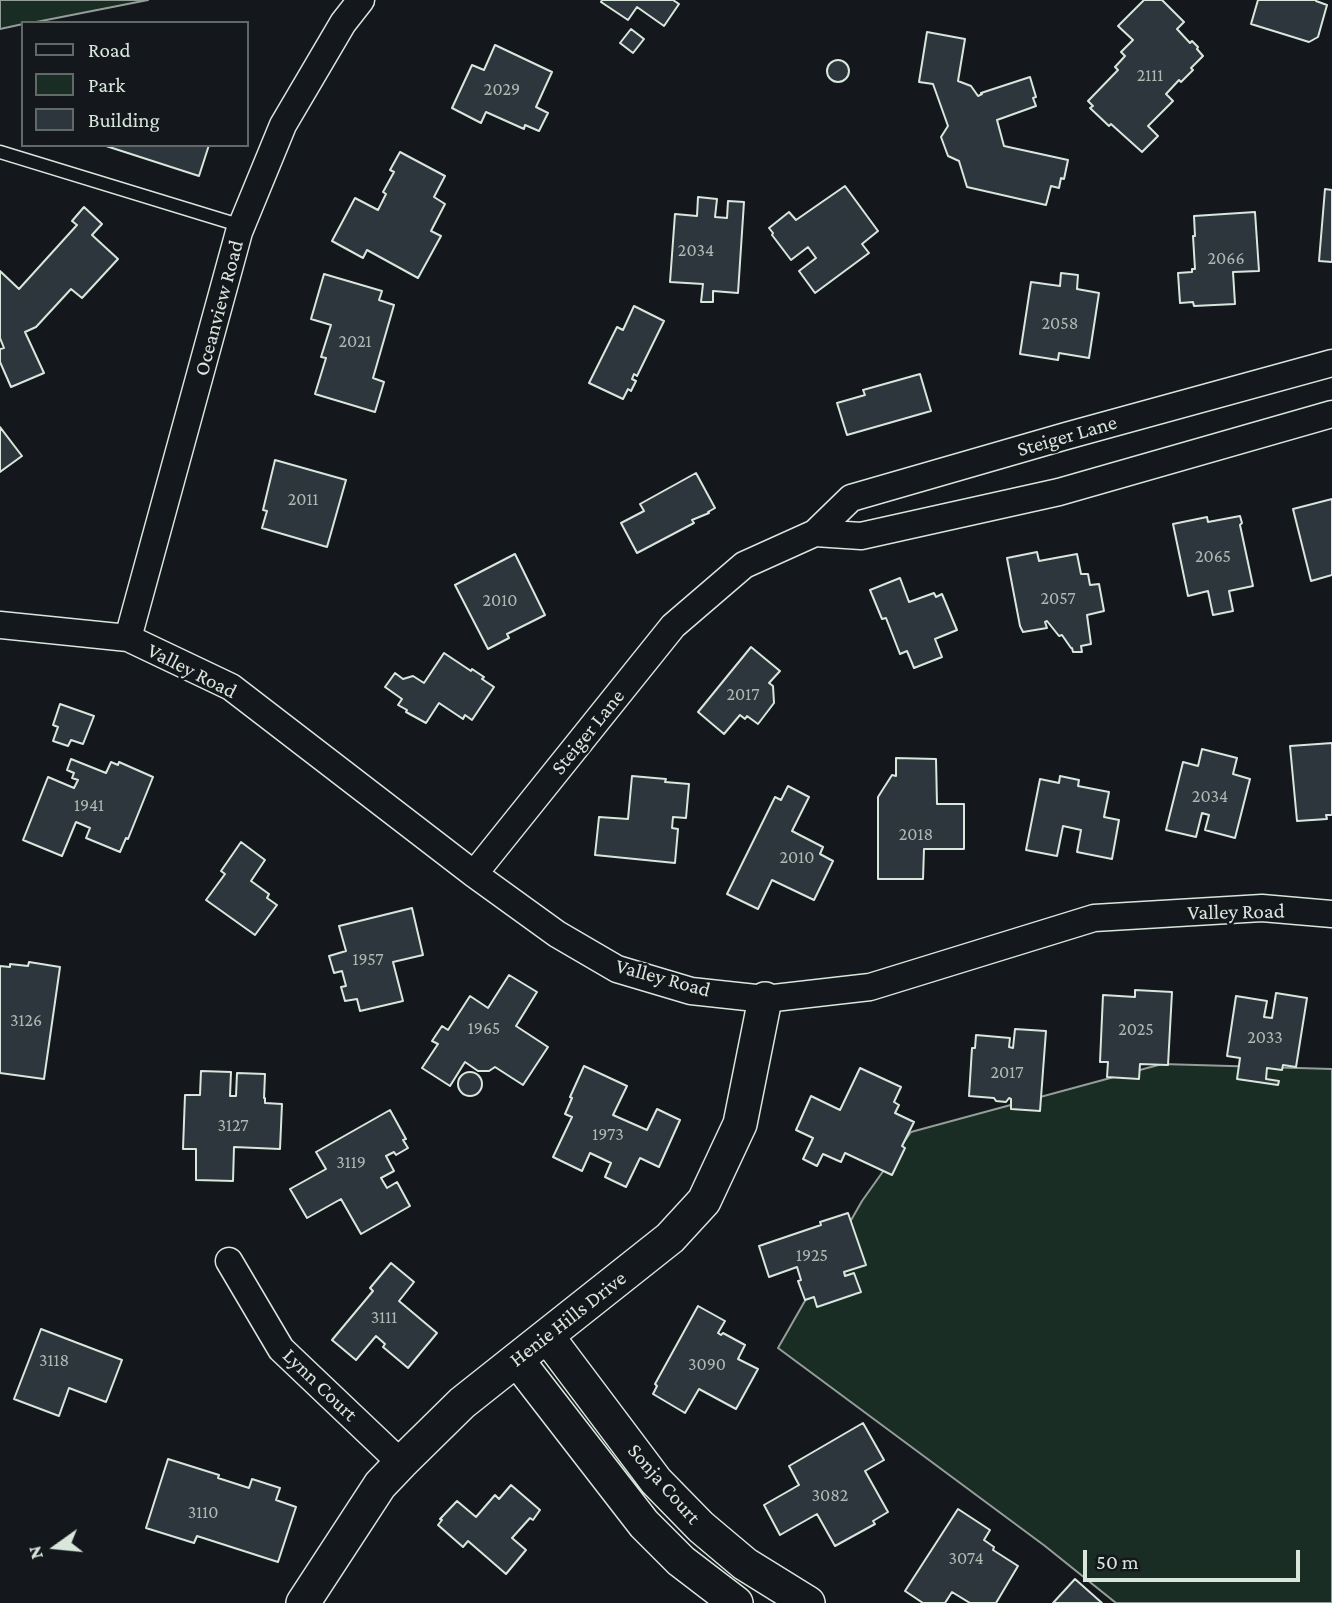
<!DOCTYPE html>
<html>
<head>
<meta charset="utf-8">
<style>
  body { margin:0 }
  #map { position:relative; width:1332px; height:1603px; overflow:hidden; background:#14181c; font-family:"Crimson Pro",serif }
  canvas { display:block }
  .legend { position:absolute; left:21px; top:21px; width:228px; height:126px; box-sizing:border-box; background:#14181c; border:2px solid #626a69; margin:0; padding:9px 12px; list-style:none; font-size:21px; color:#d8e6dc }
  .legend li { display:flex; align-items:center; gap:14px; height:35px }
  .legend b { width:35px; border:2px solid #626a69 }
  .north { position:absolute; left:21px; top:1512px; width:70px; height:70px; -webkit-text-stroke:5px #14181c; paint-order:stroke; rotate:255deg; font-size:19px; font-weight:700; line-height:28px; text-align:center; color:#d8e6dc }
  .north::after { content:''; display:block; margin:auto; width:24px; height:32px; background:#d8e6dc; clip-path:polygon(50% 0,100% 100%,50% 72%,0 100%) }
  .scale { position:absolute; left:1083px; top:1550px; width:217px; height:32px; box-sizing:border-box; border:4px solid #d8e6dc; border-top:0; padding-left:9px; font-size:21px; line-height:24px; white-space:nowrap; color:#d8e6dc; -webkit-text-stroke:5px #14181c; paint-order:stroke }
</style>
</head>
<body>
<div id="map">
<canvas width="1332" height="1603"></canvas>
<ul class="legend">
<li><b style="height:9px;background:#14181c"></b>Road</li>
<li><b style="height:19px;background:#1a2d24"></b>Park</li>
<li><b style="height:19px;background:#2c363c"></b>Building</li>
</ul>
<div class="north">N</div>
<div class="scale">50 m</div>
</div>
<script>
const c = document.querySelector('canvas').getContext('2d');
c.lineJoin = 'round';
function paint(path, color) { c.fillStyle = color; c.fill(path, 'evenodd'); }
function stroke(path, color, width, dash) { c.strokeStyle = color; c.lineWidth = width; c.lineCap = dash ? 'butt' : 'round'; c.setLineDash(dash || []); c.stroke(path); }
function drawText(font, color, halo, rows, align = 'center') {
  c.font = font + ' "Crimson Pro",serif'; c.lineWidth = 5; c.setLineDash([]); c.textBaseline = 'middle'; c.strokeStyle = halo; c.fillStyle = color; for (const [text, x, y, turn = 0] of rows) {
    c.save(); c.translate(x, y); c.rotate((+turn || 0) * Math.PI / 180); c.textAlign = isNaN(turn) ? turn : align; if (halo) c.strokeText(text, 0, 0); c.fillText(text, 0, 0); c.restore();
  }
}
const green = new Path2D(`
  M0 0H148L31 23H23V24L0 29Z
  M1162 1064 1332 1069V1603H1116L1045 1546 778 1348 862 1201 911 1132Z`);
paint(green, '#1a2d24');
stroke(green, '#939e99', 2);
const building = new Path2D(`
  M602 0H673L679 4 664 26 637 7 628 20 601 2Z
  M1144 0H1162L1184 22 1177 29 1190 43 1192 41 1198 47 1197 49 1203 56 1191 68 1193 70 1181 82 1179 80 1166 94 1173 101 1148 126 1158 136 1142 152 1111 124 1109 126 1090 108 1093 106 1088 101 1118 70 1115 67 1125 56 1121 52 1133 40 1118 26Z
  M1258 0H1316V1L1327 5 1318 37 1309 42 1251 24Z
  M631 29 644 39 633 53 620 43Z
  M927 32 965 39 958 81 971 86 978 96 982 94 981 93 1030 77 1036 97 1033 98 1036 106 997 120 1004 146 1068 160 1064 179 1061 178 1059 188 1051 186 1046 205 967 187 959 161 948 156 941 137 948 126 933 84 919 82Z
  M495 45 552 72 536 107 548 113 539 131 525 125 524 129 486 112 481 123 452 108 472 65 484 70Z
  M827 71a11 11 0 1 1 22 0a11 11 0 1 1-22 0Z
  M103 145H209L199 176Z
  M400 152 445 176 434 197 445 204 431 231 441 236 418 278 367 250 363 258 332 241 355 198 378 210 386 194 383 192 394 172 390 170Z
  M845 186 878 231 862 244 869 253 815 293 799 271 816 258 808 247 791 260 772 235 773 233 769 228 789 212 796 220Z
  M1325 189 1332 190V262L1319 261Z
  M698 197 717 199 715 217 727 218 728 201 744 202 738 293 713 291V302H701L703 284 670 282 675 214 697 216Z
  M84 207 102 224 92 235 118 259 82 298 71 289 36 327 25 332 44 373 11 387 0 362V349L4 348 0 338V271L19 289 77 225 72 221Z
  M1255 212 1259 271 1233 272 1235 304 1194 306 1193 302 1180 303 1178 273 1192 272V269H1195L1193 236H1195L1194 216Z
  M1061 273 1078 275 1077 289 1099 293 1089 358 1059 353 1058 360 1020 354 1031 282 1060 286Z
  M324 274 382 291 379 300 394 305 373 378 384 382 375 412 315 394 326 358 321 357 331 325 311 319Z
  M634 306 664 321 637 376 634 374 632 379 636 381 631 391 628 389 623 399 589 383 617 327 623 330Z
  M920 374 931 411 847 435 837 403 865 395 863 390Z
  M0 427 22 456 0 472Z
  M275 460 346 480 327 547 262 528 267 511 263 510Z
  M696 473 715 508 708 512 709 513 692 520 694 523 637 553 621 523 644 511 640 504Z
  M1332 499V575L1311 581 1293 509Z
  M1240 516 1242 523 1240 525 1253 586 1229 591 1233 611 1213 615 1208 591 1188 596 1173 524 1207 517 1208 522Z
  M1037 552 1039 561 1077 554 1081 574H1088L1090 585 1099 584 1104 611 1087 615 1091 644 1081 646 1082 652H1073L1072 648H1071L1062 635 1059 636 1047 621 1045 622 1047 628 1023 632 1020 626 1007 558Z
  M515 554 545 615 507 634 509 638 488 649 455 585Z
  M900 578 909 602 934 593 936 597 942 594 957 630 935 639 942 657 914 668 907 651 900 654 886 618 882 619 870 590Z
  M751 647 780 671 769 683 773 686 774 703 758 724 747 716 745 719 740 715 724 734 698 712Z
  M444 653 471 671 472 669 484 677 482 679 494 687 472 720 465 715 463 719 439 703 426 723 406 712 407 710 398 705 402 699 385 687 395 673 403 679 413 676 424 683Z
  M60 704 94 716 83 744 71 740 68 746 53 741 58 727 53 725Z
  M1332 743V815H1326L1327 819 1297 821 1290 746Z
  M1202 749 1237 758 1233 774 1250 779 1235 838 1205 830 1209 815 1202 813 1196 837 1166 830 1183 762 1198 766Z
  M896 758 936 759 937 804H964V849H924L923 879H878V797L892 775 896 776Z
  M71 759 106 773 111 762 118 765 119 762 153 777 128 839 126 838 120 852 86 838 90 828 76 822 62 856 23 840 48 777 74 788 78 780 72 778 74 773 67 770Z
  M632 776 666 779 665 782 689 784 686 818 673 817 672 828 678 829 675 863 595 855 599 817 628 819Z
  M1060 776 1079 780 1078 786 1109 792 1104 817 1119 820 1112 859 1077 852 1081 830 1063 826 1057 856 1026 850 1040 779 1059 783Z
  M788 786 809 797 792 831 823 847 820 854 833 861 814 900 772 880 758 909 727 894 775 797 781 800Z
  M241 842 265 860 251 881 269 894 267 898 277 905 255 935 206 900 225 874 221 871Z
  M412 908 423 955 393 962 403 1001 360 1011 357 999 345 1001 341 987 346 986 342 971 334 973 329 956 346 951 339 926Z
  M29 962 60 967 44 1079 0 1073V966L10 967V964L28 966Z
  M509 975 537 992 516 1026 548 1047 523 1085 495 1067 489 1071H478L465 1062 450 1086 422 1068 438 1044 432 1041 442 1026 448 1030 470 996 488 1008Z
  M1135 990 1172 992 1168 1065 1140 1064 1139 1079 1107 1077 1108 1062H1100L1103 995 1135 997Z
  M1276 993 1307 998 1296 1067 1283 1065 1282 1070 1267 1068 1266 1079 1279 1081 1278 1085 1237 1079 1240 1058 1227 1056 1236 996 1267 1001 1264 1017 1272 1018Z
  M1015 1029 1046 1031 1040 1111 1011 1109V1099L1009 1098 1006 1102 996 1101 994 1098 969 1096 972 1048H975L976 1035 1010 1038 1009 1047 1013 1048Z
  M584 1066 627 1086 613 1115 647 1130 657 1109 680 1120 659 1167 640 1158 626 1187 605 1177 611 1163 590 1153 582 1171 553 1157 572 1117 565 1114 572 1098 570 1097Z
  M860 1068 901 1087 894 1102 899 1105 895 1113 914 1122 902 1146 905 1148 892 1175 845 1153 841 1162 823 1154 817 1166 803 1159 813 1138 796 1130 811 1096 840 1110Z
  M201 1071 231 1072 230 1096H236L237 1073 265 1074 264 1098H265V1103L282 1104 280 1149 234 1147 233 1181 196 1180V1149H183L185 1095H200Z
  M458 1084a12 12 0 1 1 24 0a12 12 0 1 1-24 0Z
  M390 1110 406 1139 403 1140 408 1148 396 1155 394 1152 386 1156 394 1171 381 1178 387 1188 397 1182 410 1206 361 1234 341 1199 307 1218 290 1189 326 1169 316 1152Z
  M848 1213 866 1265 844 1272 845 1276 854 1273 861 1292 817 1307 814 1297 805 1300 798 1281 801 1280 797 1267 769 1277 759 1246 821 1225 820 1222Z
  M391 1263 414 1282 399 1301 437 1333 408 1368 383 1347 385 1344 376 1336 356 1360 332 1340 373 1291 370 1288Z
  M698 1306 725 1321 718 1333 721 1335 723 1333 745 1345 738 1359 758 1369 736 1409 699 1389 685 1413 653 1394 657 1386 655 1384Z
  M41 1329 122 1360 106 1402 69 1388 59 1416 14 1399Z
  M863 1423 884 1460 865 1471 888 1512 873 1521 875 1524 835 1546 817 1514 780 1535 764 1505 799 1485 789 1466Z
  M168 1459 219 1475 218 1478 249 1488 252 1479 280 1488 276 1500 296 1507 278 1562 197 1536 194 1543 146 1528Z
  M511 1485 540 1510 533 1520 530 1518 512 1538 526 1550 506 1574 468 1541 463 1547 438 1525 442 1520 440 1519 457 1501 476 1517 495 1495 499 1499Z
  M958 1509 990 1530 984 1540 994 1547 993 1550 1018 1566 996 1603H970L952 1592 945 1603H923L905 1591Z
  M1075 1579 1102 1603H1053Z`);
paint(building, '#2c363c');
stroke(building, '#d8e6dc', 2);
const service = new Path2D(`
  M0 152 242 226`);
const minor = new Path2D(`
  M815 533 861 536 1059 492 1332 414
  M0 625 128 638 231 687 474 874 557 934 617 969 691 991 765 999 870 987 1094 918 1262 908 1332 914
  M128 638 239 232 283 125 343 23 361 0
  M474 874 673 626 744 565 815 533 851 498 1066 436 1332 363
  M229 1261 281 1349 401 1463`);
const tertiary = new Path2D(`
  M547 1336 656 1481 701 1527 745 1564 808 1603
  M517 1360 644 1524 681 1561 736 1603
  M303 1603 380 1485 401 1463 462 1403 670 1238 704 1201 740 1124 765 999`);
stroke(service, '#d8e6dc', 15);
stroke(minor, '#d8e6dc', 29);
stroke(tertiary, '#d8e6dc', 36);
stroke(service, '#14181c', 12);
stroke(minor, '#14181c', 26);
stroke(tertiary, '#14181c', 33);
drawText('18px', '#adbab4', null, [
  ["2111",1150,75],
  ["2029",502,89],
  ["2034",696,250],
  ["2066",1226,258],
  ["2058",1060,323],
  ["2021",355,341],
  ["2011",303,499],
  ["2065",1213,556],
  ["2057",1058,598],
  ["2010",500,600],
  ["2017",743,694],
  ["2034",1210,796],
  ["1941",89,805],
  ["2018",916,834],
  ["2010",797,857],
  ["1957",368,959],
  ["3126",26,1020],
  ["1965",484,1028],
  ["2025",1136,1029],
  ["2033",1265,1037],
  ["2017",1007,1072],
  ["3127",233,1125],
  ["1973",608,1134],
  ["3119",351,1162],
  ["1925",812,1255],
  ["3111",384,1317],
  ["3118",54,1360],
  ["3090",707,1364],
  ["3082",830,1495],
  ["3110",203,1512],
  ["3074",966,1558]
]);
drawText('21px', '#d8e6dc', '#14181c', [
  ["Oceanview Road",219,308,-75],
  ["Steiger Lane",1067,436,-16],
  ["Valley Road",192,671,27],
  ["Steiger Lane",588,732,-51],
  ["Valley Road",1236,912,-1],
  ["Valley Road",663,978,15],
  ["Henie Hills Drive",568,1319,-38],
  ["Lynn Court",320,1385,44],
  ["Sonja Court",664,1484,49]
]);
</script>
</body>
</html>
